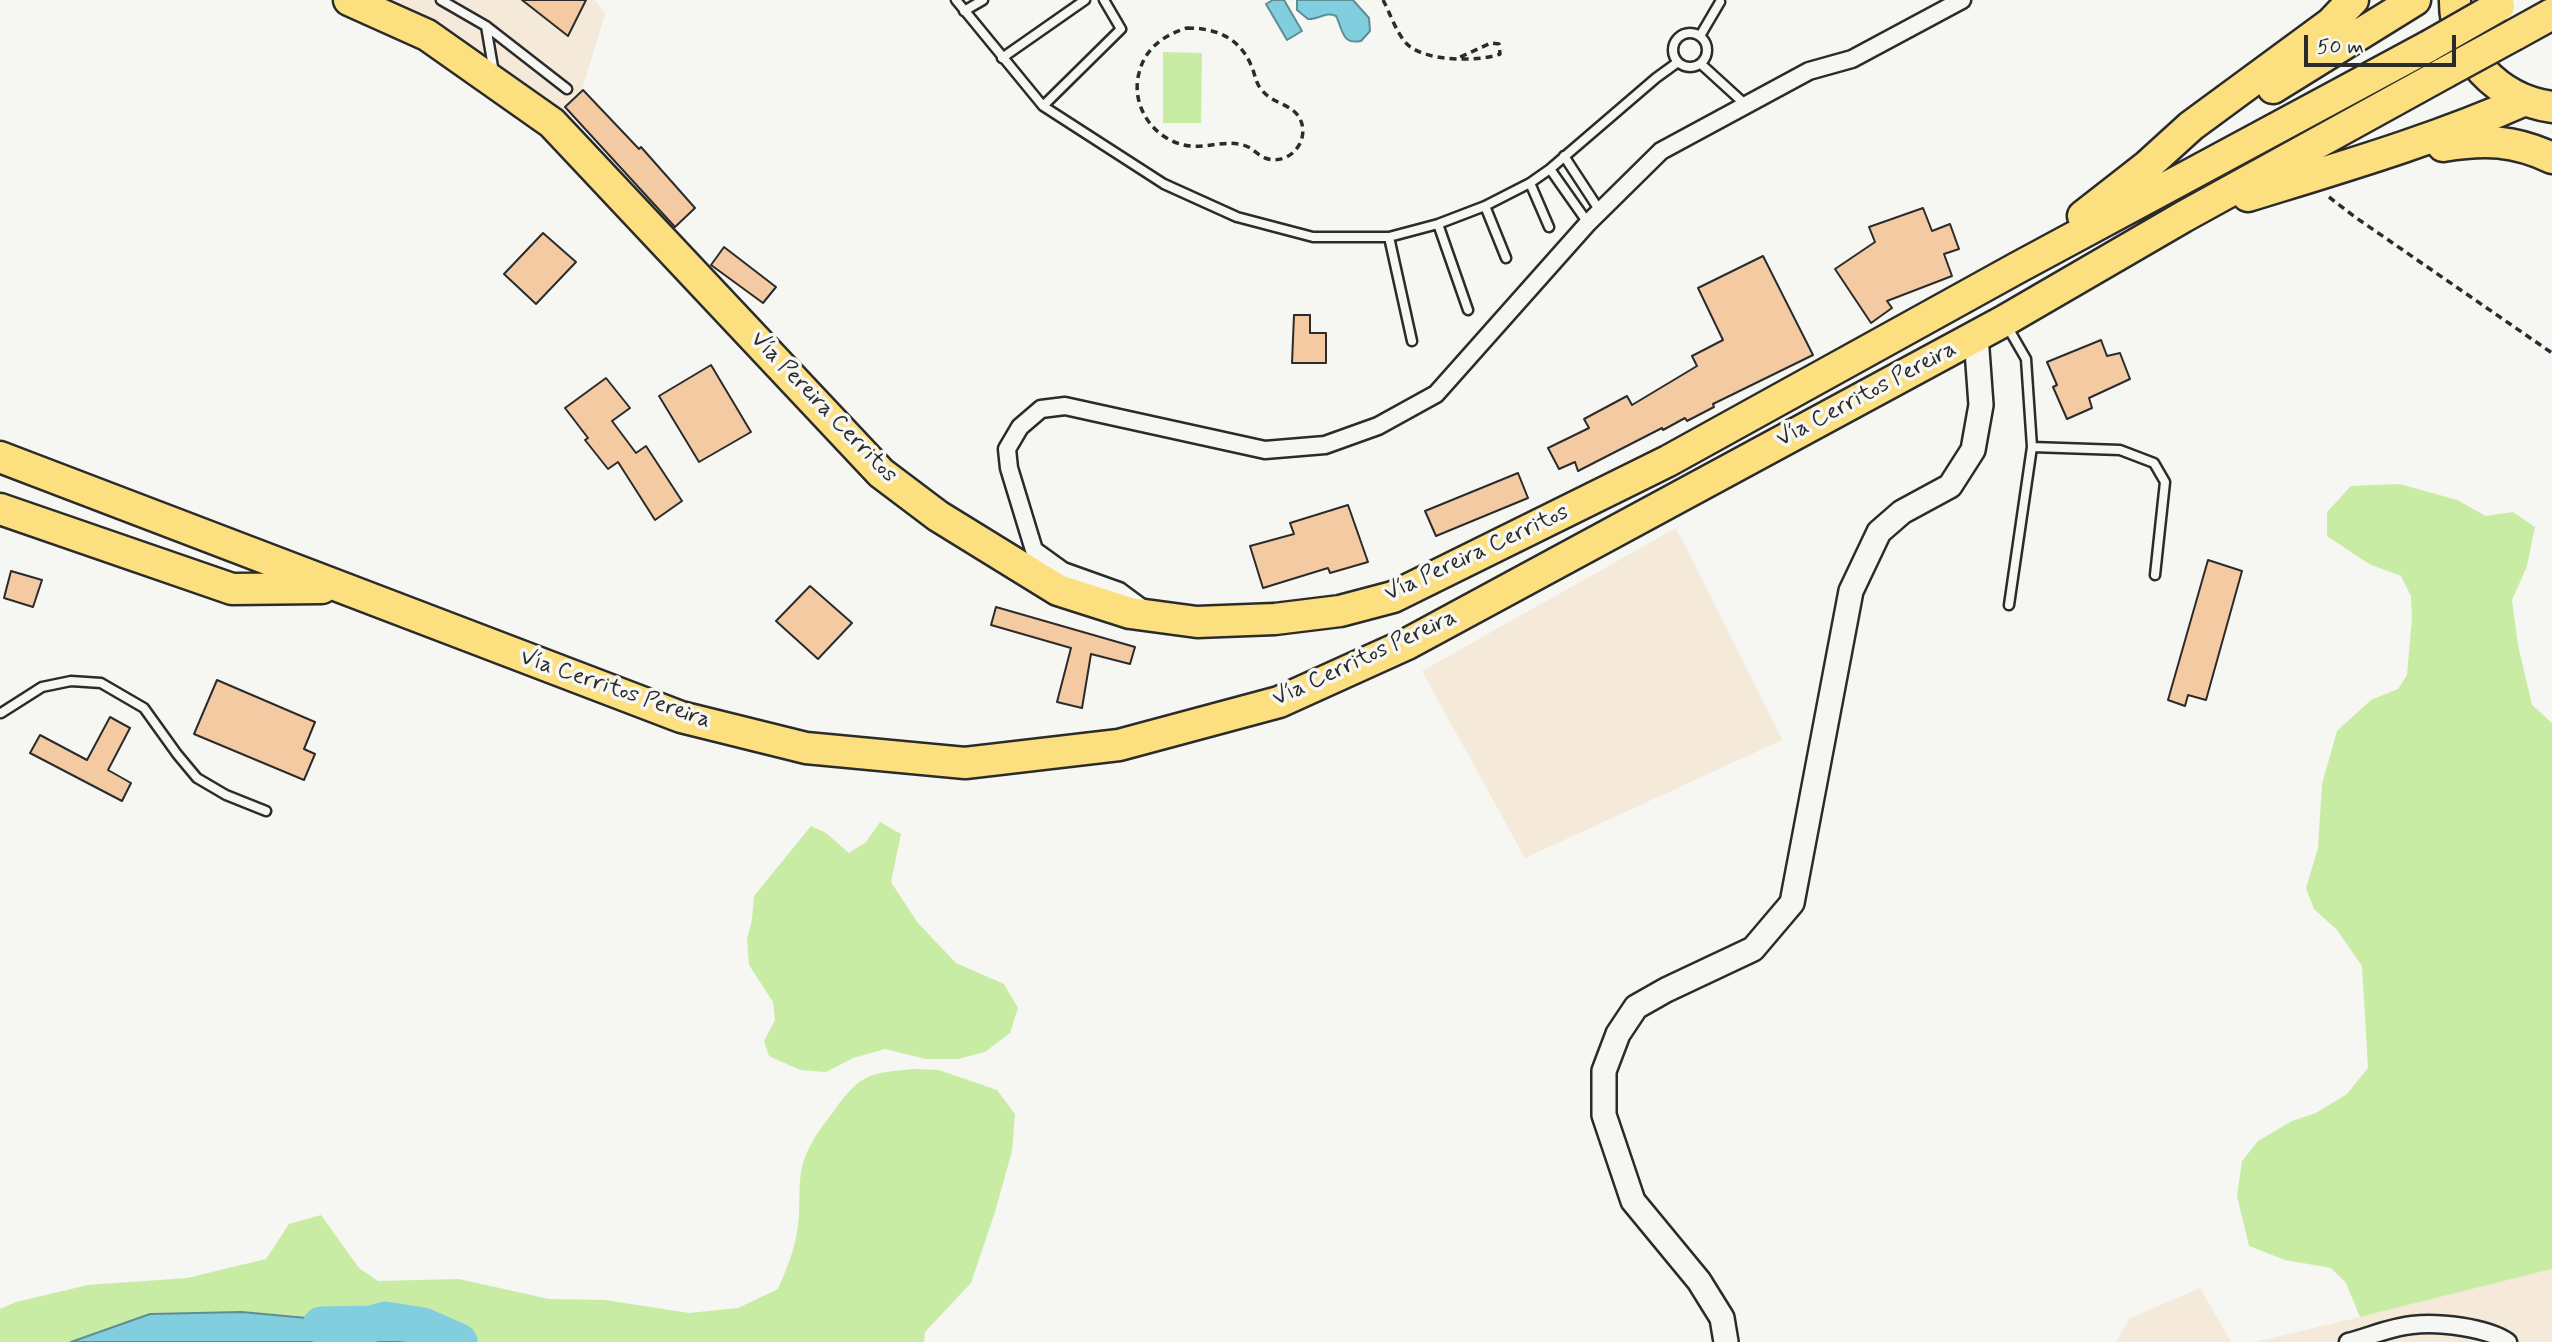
<!DOCTYPE html>
<html>
<head>
<meta charset="utf-8">
<style>
  body { margin:0 }
  #map { position:relative; width:2552px; height:1342px; overflow:hidden; background:#f6f6f2; font-family:Mynerve,sans-serif }
  canvas { display:block }
  .scale { position:absolute; left:2304px; top:35px; width:152px; height:32px; box-sizing:border-box; border:4px solid #2b2b2b; border-top:0; padding-left:9px; font-size:21px; line-height:24px; white-space:nowrap; color:#2b2b2b; -webkit-text-stroke:5px #f6f6f2; paint-order:stroke }
</style>
</head>
<body>
<div id="map">
<canvas width="2552" height="1342"></canvas>
<div class="scale">50 m</div>
</div>
<script>
const c = document.querySelector('canvas').getContext('2d');
c.lineJoin = 'round';
function paint(path, color) { c.fillStyle = color; c.fill(path, 'evenodd'); }
function stroke(path, color, width, dash) { c.strokeStyle = color; c.lineWidth = width; c.lineCap = dash ? 'butt' : 'round'; c.setLineDash(dash || []); c.stroke(path); }
function drawText(font, color, halo, rows, align = 'center') {
  c.font = font + ' Mynerve,sans-serif'; c.lineWidth = 7; c.setLineDash([]); c.textBaseline = 'middle'; c.strokeStyle = halo; c.fillStyle = color; for (const [text, x, y, turn = 0] of rows) {
    c.save(); c.translate(x, y); c.rotate((+turn || 0) * Math.PI / 180); c.textAlign = isNaN(turn) ? turn : align; if (halo) c.strokeText(text, 0, 0); c.fillText(text, 0, 0); c.restore();
  }
}
paint(new Path2D(`
  M349 0H595L605 14 582 90 552 123Z
  M1676 528 1782 740 1525 858 1422 671Z
  M2552 1269V1342H2255L2360 1317Z
  M2200 1288 2231 1342H2116L2129 1319Z`), '#f5e9da');
paint(new Path2D(`
  M1163 52 1202 53 1201 123H1163Z
  M2400 484 2457 500 2486 516 2513 512 2535 527 2527 566 2512 600 2518 645 2532 705 2552 723V1269L2360 1317 2346 1283 2331 1268 2285 1260 2249 1246 2237 1196 2242 1161 2258 1141 2292 1121 2316 1113 2347 1094 2368 1068 2362 966 2337 930 2314 909 2306 888 2318 848 2322 784 2337 731 2371 700 2398 689 2407 675 2412 618 2411 596 2401 576 2369 564 2327 536V512L2351 486Z
  M880 822 901 834 891 882 918 923 956 963 1004 984 1018 1008 1010 1033 985 1052 958 1059H926L885 1049 853 1058 826 1072 800 1070 769 1056 764 1041 775 1020 773 1002 749 965 747 939 752 920 754 896 811 826 826 833 849 853 866 842Z
  M915 1069 939 1070 997 1090 1015 1114 1012 1151 995 1212 971 1283 925 1332 924 1342H462L371 1324 308 1319 150 1314 71 1342H0V1309L16 1302 88 1285 187 1278 266 1259 289 1224 321 1215 359 1268 378 1281 459 1279 549 1299 605 1300 689 1313 738 1308 778 1289C786 1270 794 1252 797 1232 802 1207 796 1181 805 1157 812 1139 823 1125 834 1111 861 1073 870 1073 915 1069Z`), '#c9eca5');
const water = new Path2D(`
  M1273 0H1284L1302 31 1287 40 1266 4Z
  M1297 0H1353L1369 18 1370 31 1361 41C1341 45 1343 29 1336 16 1326 11 1318 20 1308 19L1297 10Z
  M242 1312 371 1324 461 1342H71L150 1314Z`);
paint(water, '#80cede');
stroke(water, '#5e8d96', 2);
stroke(new Path2D(`
  M321 1325 371 1324 385 1320 423 1326 459 1342`), '#80cede', 37);
const building = new Path2D(`
  M522 0H586L568 36Z
  M583 90 639 149 641 147 695 208 675 227 565 107Z
  M1923 208 1932 231 1950 224 1959 249 1944 254 1952 276 1887 301 1892 308 1871 323 1835 269 1875 242 1869 227Z
  M543 233 576 262 536 304 504 274Z
  M724 247 776 287 763 303 711 265Z
  M1763 256 1813 355 1713 404 1714 407 1687 421 1685 418 1663 430 1662 428 1578 471 1575 462 1559 469 1548 448 1589 428 1584 419 1627 396 1632 405 1697 366 1692 356 1723 340 1698 288Z
  M1294 315H1310V333H1326V363H1292Z
  M2101 340 2107 356 2120 353 2130 379 2089 398 2092 408 2067 419 2053 387 2057 385 2047 362Z
  M711 365 751 432 699 462 659 396Z
  M606 378 630 408 612 421 636 453 646 446 682 501 655 520 618 462 608 469 585 440 588 438 565 408Z
  M1518 473 1528 498 1436 536 1425 511Z
  M1348 505 1368 562 1330 573 1328 568 1263 588 1250 546 1294 534 1290 523Z
  M2208 560 2242 571 2206 700 2188 695 2185 706 2168 700Z
  M11 571 42 580 33 607 4 598Z
  M810 586 852 623 818 659 776 621Z
  M996 607 1135 647 1130 664 1091 654 1082 708 1057 702 1071 648 991 625Z
  M217 680 315 722 304 749 315 754 304 780 194 734Z
  M110 717 130 728 108 770 131 783 122 801 30 753 40 735 87 760Z`);
paint(building, '#f4caa3');
stroke(building, '#2b2b2b', 2);
const lane = new Path2D(`
  M441 0 486 26 567 89
  M956 0 1043 106 1164 184 1237 217 1313 237H1389L1438 224 1485 206 1530 183 1550 169 1656 78 1678 62
  M964 11 983 0
  M486 26 494 73
  M1673 50a17 17 0 1 1 34 0a17 17 0 1 1-34 0Z
  M1700 36 1720 2
  M1002 58 1085 0
  M1701 64 1747 106
  M1043 106 1121 29 1104 0
  M1564 156 1600 211
  M1550 169 1588 223
  M1530 183 1549 227
  M1485 206 1506 258
  M1438 224 1468 310
  M1389 237 1412 341
  M2007 326 2026 359 2032 447 2009 605
  M2032 447 2120 450 2154 463 2165 482 2155 575
  M1 713 42 687 71 681 101 683 144 708 177 754 197 778 226 795 266 811`);
const street = new Path2D(`
  M1142 608 1119 591 1063 571 1034 550 1009 468 1007 449 1020 427 1041 409 1065 406 1265 450 1325 445 1378 426 1436 394 1588 223 1661 151 1809 71 1852 59 1962 0
  M2348 1342C2368 1337 2391 1327 2412 1325 2438 1322 2486 1327 2508 1342`);
const secondary = new Path2D(`
  M1726 1342 1722 1318 1699 1281 1633 1201 1604 1115V1071L1618 1034 1636 1007 1666 990 1753 949 1792 903 1851 591 1879 532 1902 512 1950 486 1973 450 1981 405 1976 336`);
const highway = new Path2D(`
  M349 0 427 35 552 123 881 473 938 516 1058 590 1130 613 1197 622 1275 619 1340 611 1393 597 1668 461 2017 268 2429 46
  M2455 0C2454 55 2499 100 2552 107
  M2514 35 2552 14
  M2273 88 2415 0
  M2443 146C2485 139 2514 140 2552 158
  M2248 196C2342 167 2435 140 2525 100
  M2083 216 2147 166 2191 126 2331 23 2353 0
  M0 457 681 717 806 748 965 763 1119 745 1279 702 1407 644 2004 321 2183 217 2446 72
  M0 509 232 589 322 588`);
stroke(lane, '#2b2b2b', 13);
stroke(street, '#2b2b2b', 21);
stroke(secondary, '#2b2b2b', 28);
stroke(highway, '#2b2b2b', 35);
stroke(new Path2D(`
  M1383 0C1390 13 1396 32 1406 43 1423 62 1479 62 1500 54L1499 44 1491 43 1458 58
  M1187 28C1215 28 1239 37 1251 65 1255 73 1255 82 1261 89 1272 104 1290 103 1299 117 1312 139 1290 167 1265 158 1257 155 1252 147 1243 145 1225 140 1208 148 1190 146 1155 142 1130 107 1139 73 1145 48 1164 35 1187 28Z
  M2329 197 2355 217 2552 353`), '#2b2b2b', 3.5, [7, 5]);
stroke(lane, '#f6f6f2', 8);
stroke(street, '#f6f6f2', 16);
stroke(secondary, '#f6f6f2', 23);
stroke(highway, '#fce080', 30);
const highwayBridge = new Path2D(`
  M2429 46 2499 6
  M2446 72 2514 35`);
stroke(highwayBridge, '#2b2b2b', 35, []);
stroke(highwayBridge, '#fce080', 30);
drawText('23px', '#2b2b2b', '#f6f6f2', [
  ["Vía Cerritos Pereira",1867,395,-28],
  ["Vía Pereira Cerritos",823,408,46],
  ["Vía Pereira Cerritos",1477,554,-25],
  ["Vía Cerritos Pereira",1365,659,-25],
  ["Vía Cerritos Pereira",615,690,19]
]);
</script>
</body>
</html>
